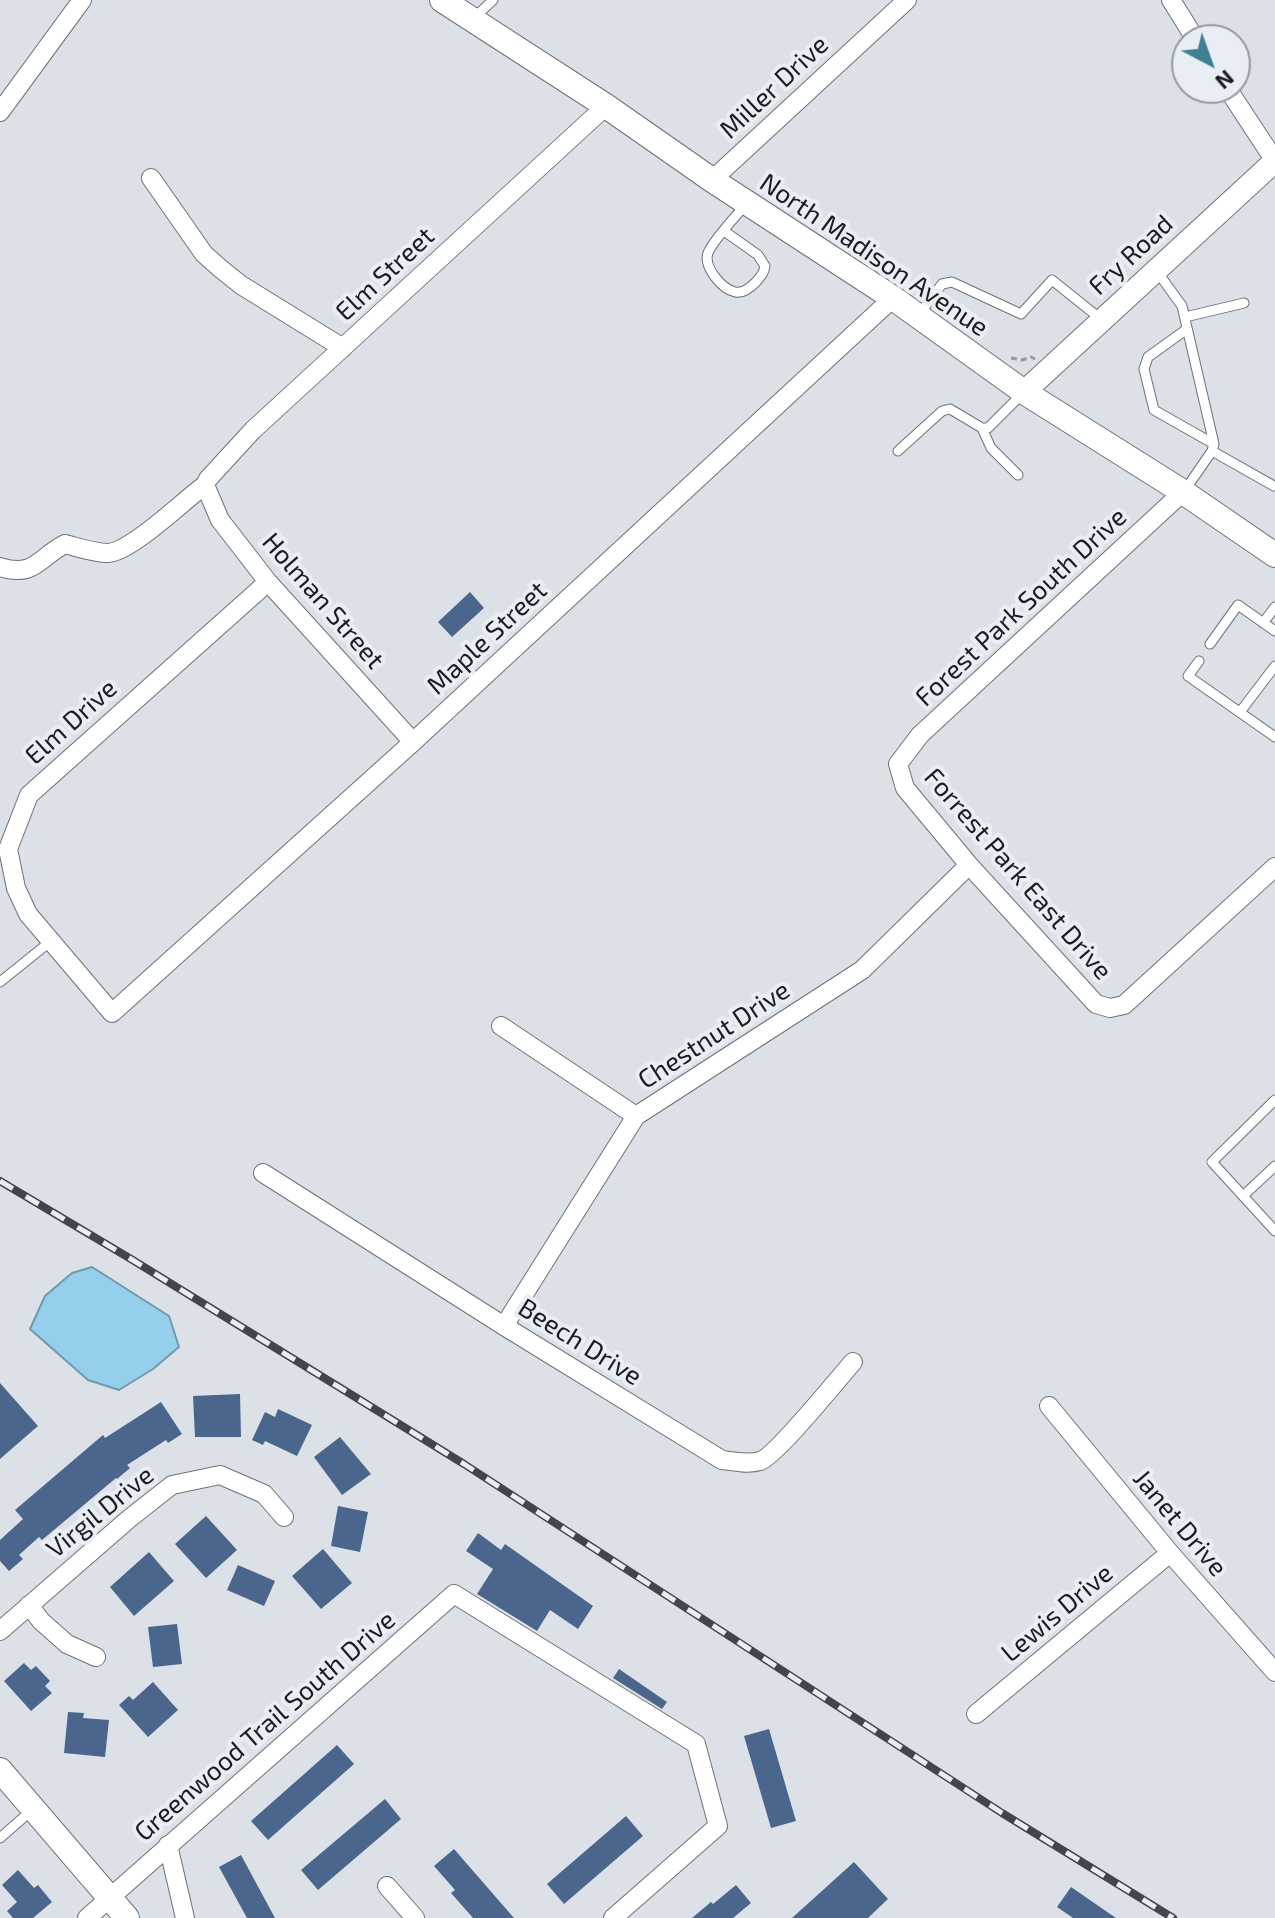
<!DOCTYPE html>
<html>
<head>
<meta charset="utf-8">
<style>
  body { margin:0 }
  #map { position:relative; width:1275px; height:1918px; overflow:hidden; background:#dce1e8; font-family:"Exo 2",sans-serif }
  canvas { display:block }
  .north { position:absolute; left:1171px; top:24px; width:80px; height:80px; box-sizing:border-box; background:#e9eef5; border:2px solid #969a9f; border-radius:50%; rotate:139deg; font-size:22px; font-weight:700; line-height:32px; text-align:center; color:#1a1c1f }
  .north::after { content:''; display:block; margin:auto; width:28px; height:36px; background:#3f8192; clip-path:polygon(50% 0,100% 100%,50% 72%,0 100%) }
</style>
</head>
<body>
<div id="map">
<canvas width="1275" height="1918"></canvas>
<div class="north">N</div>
</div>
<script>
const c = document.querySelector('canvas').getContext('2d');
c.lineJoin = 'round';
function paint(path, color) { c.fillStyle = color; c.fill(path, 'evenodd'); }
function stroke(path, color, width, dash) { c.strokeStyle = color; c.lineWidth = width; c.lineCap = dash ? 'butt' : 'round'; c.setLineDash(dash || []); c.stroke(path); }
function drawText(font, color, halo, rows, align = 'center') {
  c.font = font + ' "Exo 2",sans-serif'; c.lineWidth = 8; c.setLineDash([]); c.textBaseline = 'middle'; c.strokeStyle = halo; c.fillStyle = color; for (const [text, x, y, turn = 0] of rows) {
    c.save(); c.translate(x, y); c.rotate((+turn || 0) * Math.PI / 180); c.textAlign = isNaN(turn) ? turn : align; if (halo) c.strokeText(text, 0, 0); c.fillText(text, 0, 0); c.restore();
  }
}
const water = new Path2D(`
  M92 1267 169 1316 179 1347 153 1369 119 1390 88 1380 30 1329 45 1296 72 1273Z`);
paint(water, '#96cfeb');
stroke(water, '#7199ae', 2);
paint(new Path2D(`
  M470 592 484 608 452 637 438 622Z
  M0 1383 38 1426 0 1459Z
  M240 1394 241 1437H195L193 1396Z
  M161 1402 182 1434 168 1443 166 1440 127 1465 130 1468 117 1479 116 1478 42 1540 39 1537 19 1555 23 1559 9 1571 0 1561V1540L23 1519 15 1510 103 1435 105 1438Z
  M278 1409 312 1425 297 1456 265 1441 263 1445 252 1440 265 1412 275 1417Z
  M340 1437 371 1474 342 1495 314 1457Z
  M338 1506 368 1512 360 1552 331 1546Z
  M206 1516 237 1550 206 1578 175 1544Z
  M478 1533 501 1550 505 1544 593 1606 578 1629 550 1610 537 1631 477 1594 493 1569 466 1551Z
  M323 1549 352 1583 321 1609 292 1576Z
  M149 1552 174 1581 134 1616 110 1587Z
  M238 1565 275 1581 264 1606 227 1590Z
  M177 1624 182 1664 153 1667 148 1627Z
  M24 1663 31 1670 36 1666 50 1681 45 1686 52 1693 31 1711 4 1681Z
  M619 1669 667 1702 662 1709 613 1678Z
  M153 1682 178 1710 148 1737 119 1705 129 1696 133 1700Z
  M68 1712 84 1713 83 1718 109 1720 105 1757 64 1753Z
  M769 1729 796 1821 771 1828 744 1736Z
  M337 1745 354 1764 268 1840 251 1821Z
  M385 1799 401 1819 318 1890 301 1870Z
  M626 1816 643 1836 564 1904 547 1884Z
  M454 1849 514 1918H473L451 1893 455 1890 434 1866Z
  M241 1855 275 1918H247L219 1867Z
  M854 1862 888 1899 868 1918H792Z
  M18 1870 34 1888 38 1885 52 1902 33 1918H13L7 1911 17 1902 2 1885Z
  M736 1885 751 1903 733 1918H692L711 1902 713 1904Z
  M1071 1887 1116 1918H1073L1057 1907Z`), '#4a668d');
const service = new Path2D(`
  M474 18 493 0
  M724 231 758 255 765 266C764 273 761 276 756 282 751 287 743 294 735 292 722 289 703 267 708 253 713 240 737 215 747 203
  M1156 270 1182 306 1214 444 1212 451 1185 490
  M918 316 942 284 952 282 1021 314 1052 280 1102 320
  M1185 317 1244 303
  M1187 329 1148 357 1144 369 1154 410 1214 444
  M982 428 991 448 1018 475
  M898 451 942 411 950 409 982 428H988L1022 394
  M1212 451 1274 486
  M1263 623 1275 607
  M1210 644 1238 605 1275 631
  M1199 661 1188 676 1275 737
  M1240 712 1275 666
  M0 982 51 941
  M1275 1100 1212 1162 1275 1231
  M1243 1196 1275 1166
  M0 1838 33 1809`);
const minor = new Path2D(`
  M1171 0 1196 40
  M1227 88 1275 161
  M0 112 82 0
  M151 178 204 254 221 269 241 285 343 348
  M712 180 907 0
  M205 485 220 520 268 582 413 742
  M1183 492 920 735 898 764 905 788 969 865 1096 1004 1110 1008 1124 1005 1275 867
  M0 567C35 578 39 557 65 544 77 547 94 553 108 553 131 552 184 500 205 485L208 479 253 430 606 106
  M268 582 29 795 8 849 16 888 28 914 112 1013 413 742 893 298
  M501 1026 636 1116
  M263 1173 504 1326 722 1460C735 1461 747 1465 760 1461 775 1457 838 1379 853 1362
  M504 1326 636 1116 862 970 969 865
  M1049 1406 1170 1553 1275 1672
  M29 1605 41 1621 67 1644 96 1657
  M0 1631 130 1518 172 1485 220 1475 264 1494 284 1517
  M976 1714 1170 1553
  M168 1845 185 1918
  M387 1886 415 1918
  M87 1918 454 1594 696 1744 718 1826 613 1918`);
const tertiary = new Path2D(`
  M1024 392 1275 161`);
const secondary = new Path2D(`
  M442 0 606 106 712 180 893 298 1024 392 1183 492 1275 555
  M0 1770 127 1918`);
stroke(service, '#6d7178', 11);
stroke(minor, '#6d7178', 20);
stroke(tertiary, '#6d7178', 24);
stroke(secondary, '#6d7178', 26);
stroke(new Path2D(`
  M1011 358 1022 360 1031 357 1035 359`), '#95999e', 3, [6, 4]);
stroke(service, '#fff', 9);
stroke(minor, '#fff', 18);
stroke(tertiary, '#fff', 22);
stroke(secondary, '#fff', 24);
const rail = new Path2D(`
  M0 1181 131 1259 464 1464 1002 1813 1173 1918`);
stroke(rail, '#424549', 8);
stroke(rail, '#e9eef5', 5, [15]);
drawText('26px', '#1a1c1f', '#e9eef5', [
  ["Miller Drive",774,87,-43],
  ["North Madison Avenue",874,255,34],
  ["Fry Road",1131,255,-43],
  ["Elm Street",385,274,-43],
  ["Holman Street",323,601,49],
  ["Forest Park South Drive",1021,607,-43],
  ["Maple Street",487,638,-43],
  ["Elm Drive",71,722,-42],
  ["Forrest Park East Drive",1018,874,49],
  ["Chestnut Drive",714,1035,-33],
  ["Beech Drive",580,1342,32],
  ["Virgil Drive",100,1512,-39],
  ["Janet Drive",1180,1523,50],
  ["Lewis Drive",1057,1613,-40],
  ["Greenwood Trail South Drive",265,1726,-41]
]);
</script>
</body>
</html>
